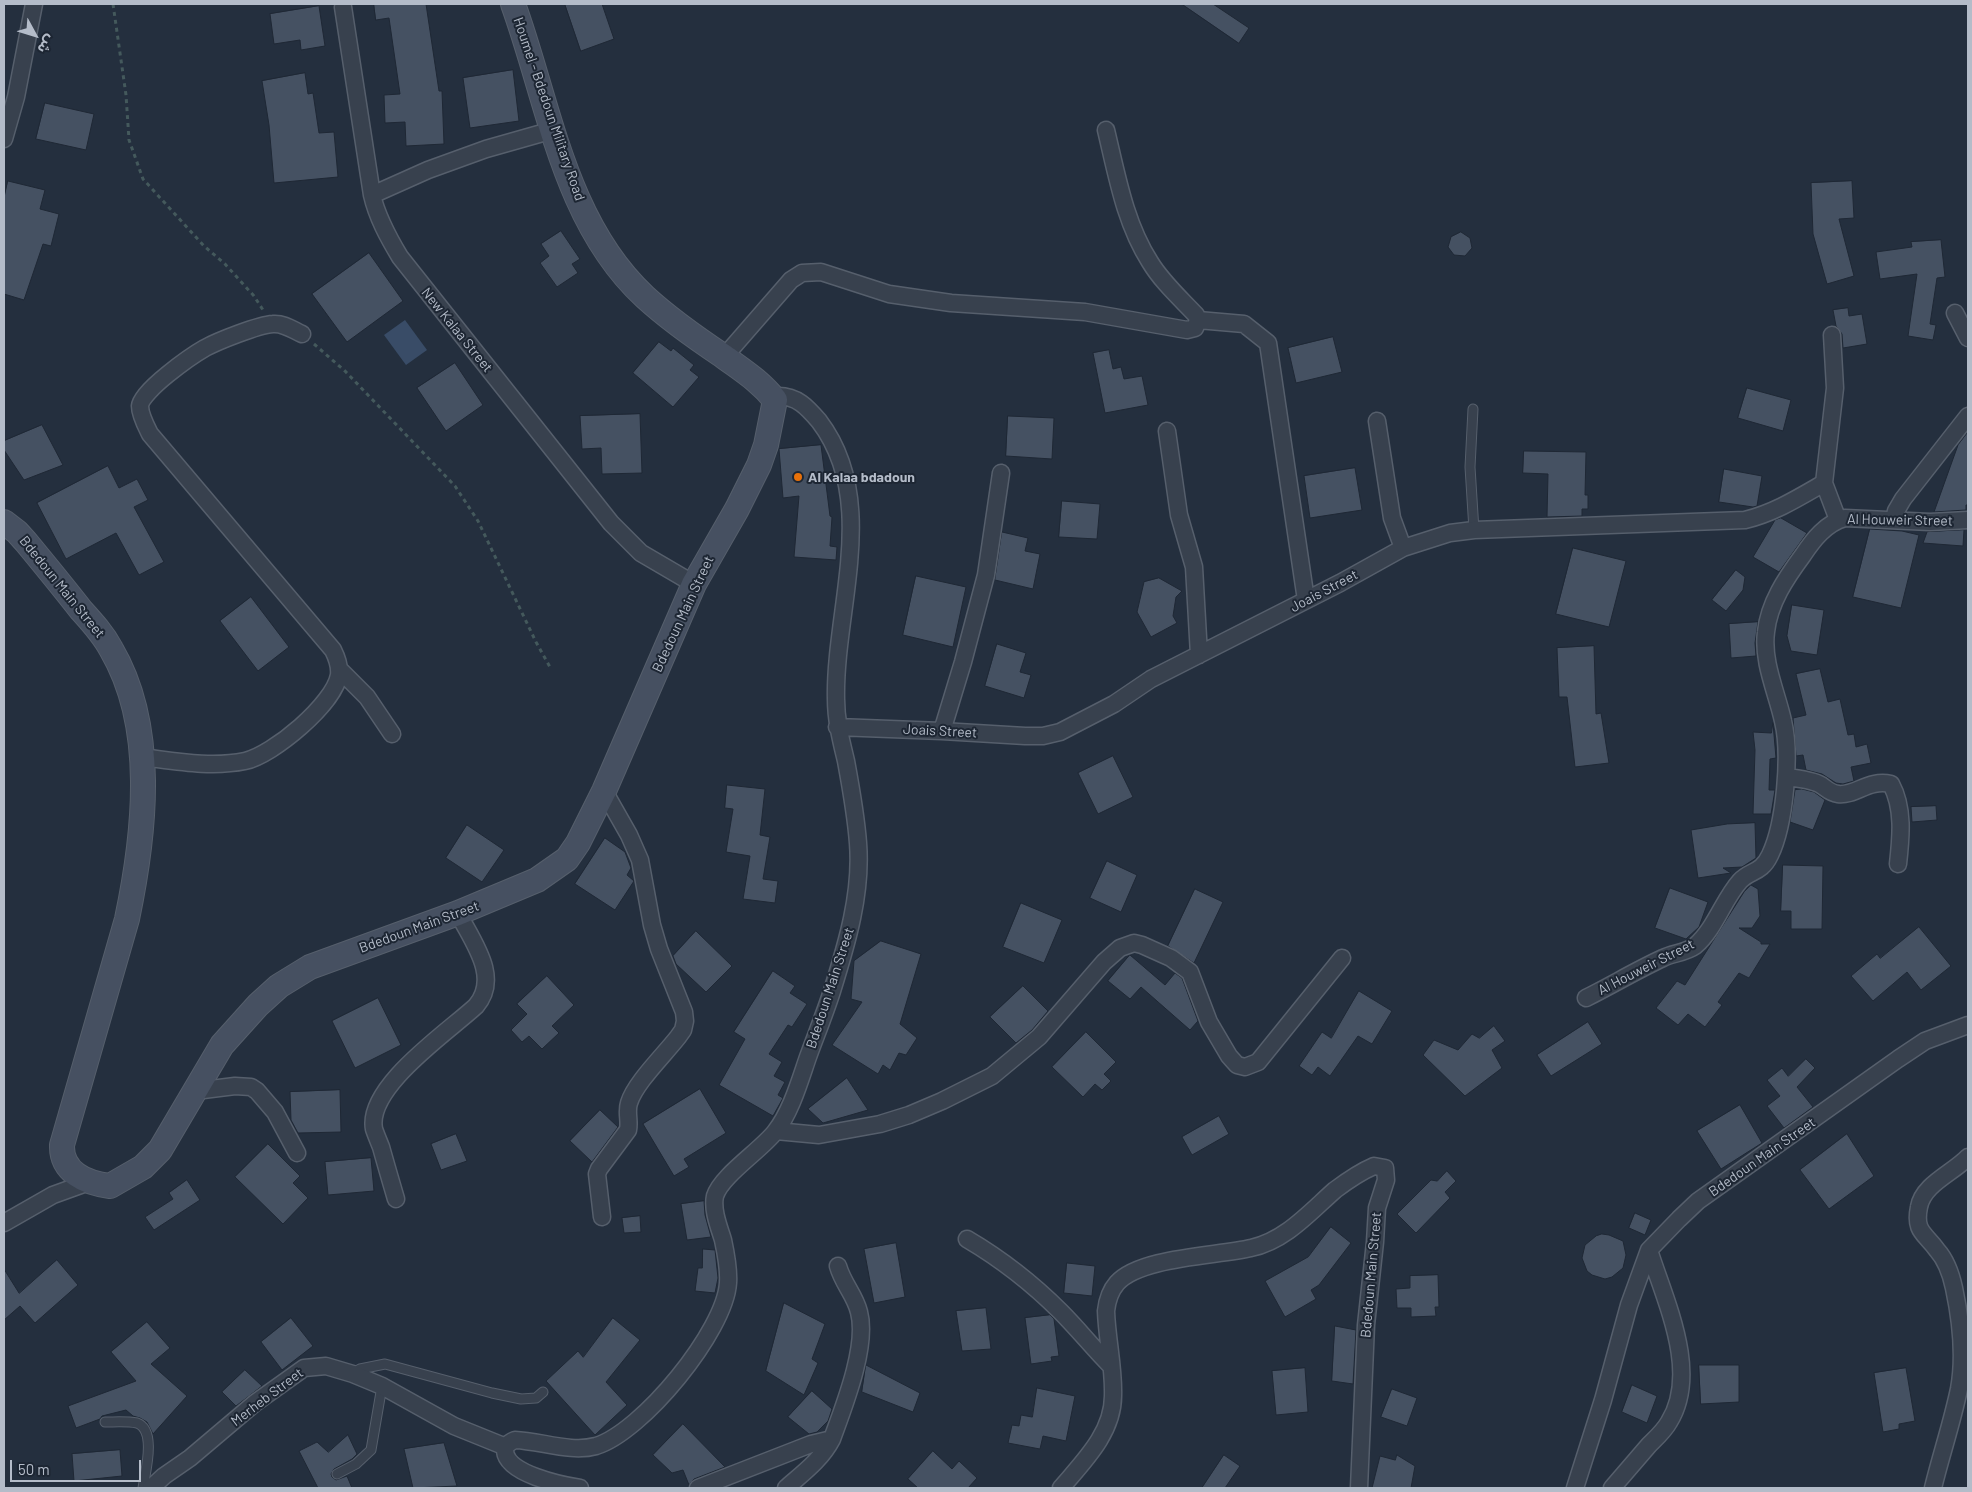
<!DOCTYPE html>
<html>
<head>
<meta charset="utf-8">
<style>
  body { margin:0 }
  #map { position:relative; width:1972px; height:1492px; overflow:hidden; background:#242f3e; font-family:Barlow,"Noto Sans Arabic",sans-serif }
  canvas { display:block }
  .frame { position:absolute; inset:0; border:5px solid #b4bcc9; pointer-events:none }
  .north { position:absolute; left:10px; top:10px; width:50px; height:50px; -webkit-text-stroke:4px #1d2633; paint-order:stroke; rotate:129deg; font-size:14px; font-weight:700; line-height:20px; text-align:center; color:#b4bcc9 }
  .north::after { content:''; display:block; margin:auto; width:18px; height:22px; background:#b4bcc9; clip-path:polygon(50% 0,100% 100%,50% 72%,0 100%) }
  .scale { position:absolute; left:10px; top:1460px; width:131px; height:22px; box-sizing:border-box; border:2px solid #b4bcc9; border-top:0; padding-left:6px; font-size:15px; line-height:18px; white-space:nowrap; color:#b4bcc9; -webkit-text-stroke:4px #1d2633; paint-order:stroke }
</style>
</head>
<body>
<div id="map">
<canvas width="1972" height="1492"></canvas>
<div class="frame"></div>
<div class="north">ش</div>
<div class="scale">50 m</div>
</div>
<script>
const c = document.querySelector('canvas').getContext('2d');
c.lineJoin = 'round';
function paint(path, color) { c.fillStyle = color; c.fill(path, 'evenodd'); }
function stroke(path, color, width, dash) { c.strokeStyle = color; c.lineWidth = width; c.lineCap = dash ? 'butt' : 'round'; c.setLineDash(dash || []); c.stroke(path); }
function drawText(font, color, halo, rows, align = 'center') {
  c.font = font + ' Barlow,sans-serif'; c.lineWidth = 4; c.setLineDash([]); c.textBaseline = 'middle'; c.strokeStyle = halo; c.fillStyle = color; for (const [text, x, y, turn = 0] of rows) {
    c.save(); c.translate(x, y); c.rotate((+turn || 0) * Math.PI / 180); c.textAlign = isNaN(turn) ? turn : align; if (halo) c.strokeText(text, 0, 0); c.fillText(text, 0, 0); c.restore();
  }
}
paint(new Path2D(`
  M405 320 427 350 406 365 384 335Z`), '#394c67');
const building = new Path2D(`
  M374 4H426L439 91H442L444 144 406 146 405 122 385 123 384 95 400 94 389 18 376 20Z
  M565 4H602L614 39 581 51Z
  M1182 4H1213L1249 28 1239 43Z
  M319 6 325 46 301 50 300 40 274 44 270 14Z
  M513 70 519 121 470 128 463 78Z
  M305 73 308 94 313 93 319 133 334 132 338 177 274 183 269 125 262 81Z
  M45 103 94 114 86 150 36 139Z
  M8 181 45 190 40 209 59 214 51 246 43 244 24 300 4 294V198Z
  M1852 181 1854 218 1839 219 1854 276 1827 284 1813 234 1811 183Z
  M561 231 580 259 572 264 578 273 557 287 540 263 549 256 541 244Z
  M1461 232 1470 238 1472 248 1465 256 1454 255 1448 247 1451 237Z
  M1941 240 1945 277 1937 278 1930 324 1936 325 1933 340 1908 336 1917 274 1880 279 1876 252 1912 247 1911 242Z
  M369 253 403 301 347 342 312 294Z
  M1848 308 1849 316 1862 314 1867 344 1843 348 1842 334 1836 326 1833 310Z
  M1333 337 1342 372 1296 383 1288 348Z
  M659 342 671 351 673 348 694 365 690 370 699 377 673 407 633 373Z
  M1109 350 1113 369 1121 367 1124 379 1142 376 1148 405 1105 413 1093 353Z
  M455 363 483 405 446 431 417 388Z
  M1747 388 1791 400 1783 431 1738 418Z
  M640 414 642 473 602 474 601 448 582 449 580 416Z
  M1008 416 1054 418 1052 459 1006 456Z
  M42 425 63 465 24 480 4 450V441Z
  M1968 432V505H1966V510L1934 512 1958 445Z
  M821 445 830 516 832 517 830 546 837 547 836 560 794 557 799 496 783 498 779 449Z
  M1524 451 1586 452 1585 495H1588V509H1582V516L1547 517 1548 474 1523 473Z
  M108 466 119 488 137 479 148 500 134 507 164 562 139 575 116 533 66 559 37 503Z
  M1355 468 1362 510 1310 518 1304 476Z
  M1724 469 1762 476 1757 506 1753 507 1719 502Z
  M1062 501 1100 504 1097 539 1059 537Z
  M1781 518 1807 533 1779 572 1753 557 1775 520Z
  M1870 529 1902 531 1919 535 1901 608 1853 597Z
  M1964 530 1963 546 1923 543 1927 532Z
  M1002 532 1028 538 1025 551 1040 554 1033 589 995 580Z
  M1573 548 1626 561 1609 627 1556 614Z
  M1736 570 1745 577 1743 590 1726 611 1712 600Z
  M916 576 966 587 953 647 903 635Z
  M1159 578 1182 591 1176 597 1173 616 1177 623 1151 637 1137 612 1144 582Z
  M251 597 289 647 258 671 220 621Z
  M1792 605 1824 610 1817 655 1791 651 1787 636Z
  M1758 622 1755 643 1756 656 1731 658 1729 624Z
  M997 644 1026 653 1020 672 1031 675 1024 698 985 686Z
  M1594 646 1596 714 1601 713 1609 763 1575 767 1567 697H1559L1557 648Z
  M1820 669 1828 702 1840 699 1848 735 1854 734 1856 747 1867 744 1871 763 1851 767 1854 781 1843 784 1836 783 1822 774 1806 770 1803 755 1796 756 1793 718 1806 715 1796 674Z
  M1773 723 1776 758 1770 759 1769 790H1775L1771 814H1753L1755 750 1753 732 1771 733Z
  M1113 756 1133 797 1098 814 1078 773Z
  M727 785 765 789 760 835 770 837 763 879 778 881 775 903 743 899 750 856 726 852 733 809 725 808Z
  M1802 789 1814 792 1825 800 1813 830 1790 822 1795 790Z
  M1936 806 1937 820 1912 822 1911 807Z
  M1755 823 1756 858 1742 867 1723 868 1731 873 1698 878 1691 830 1727 824Z
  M467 825 504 850 482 882 446 858Z
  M605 838 625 852 631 868 627 875 634 881 615 910 575 884Z
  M1107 861 1137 875 1121 912 1090 898Z
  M1783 865 1823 866 1822 929H1791V911H1781Z
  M1751 885 1758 889 1760 916 1752 928H1739L1761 942V944H1770L1749 978 1739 973 1718 1002 1722 1005 1705 1027 1688 1014 1678 1025 1656 1008 1677 981 1685 985 1744 892Z
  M1670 888 1708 902 1699 927 1686 939 1655 928Z
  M1195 889 1223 902 1194 963 1168 946Z
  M1021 903 1062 920 1044 963 1003 947Z
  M1919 927 1951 966 1921 990 1907 972 1873 1001 1851 976 1877 954 1880 958Z
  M696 931 732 966 706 992 676 964 673 956Z
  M881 941 921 954 900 1024 917 1038 906 1055 899 1053 890 1070 883 1065 878 1074 832 1045 862 1002 851 999 854 961Z
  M1130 955 1165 985 1175 973 1182 978 1198 1021 1190 1030 1141 987 1130 999 1108 981Z
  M773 971 795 986 790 993 807 1004 792 1027 788 1025 769 1054 782 1062 774 1076 785 1082 778 1095 783 1098 773 1116 719 1085 745 1039 734 1032Z
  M547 976 574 1005 552 1026 559 1033 542 1049 529 1036 522 1042 511 1030 527 1014 517 1004Z
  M1023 986 1048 1011 1032 1030 1016 1043 990 1017Z
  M1359 991 1392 1011 1372 1044 1358 1036 1330 1076 1318 1067 1312 1075 1299 1066 1322 1032 1331 1038Z
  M378 998 401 1045 355 1068 332 1021Z
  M1588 1022 1602 1044 1551 1076 1537 1055Z
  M1494 1026 1505 1041 1492 1050 1502 1068 1465 1096 1423 1055 1434 1040 1458 1050 1472 1034 1479 1038Z
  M1086 1032 1116 1062 1104 1074 1111 1081 1102 1090 1095 1084 1083 1097 1052 1067Z
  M1806 1059 1815 1068 1797 1087 1813 1107 1784 1128 1767 1106 1780 1096 1767 1080 1782 1068 1788 1076Z
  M847 1078 868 1110 823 1123 808 1109Z
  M700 1089 726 1133 684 1159 689 1167 674 1176 643 1124Z
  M340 1090 341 1132 298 1133 291 1120 290 1092Z
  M1740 1105 1762 1143 1721 1169 1697 1131Z
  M600 1110 618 1127 592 1162 570 1141Z
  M1219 1116 1229 1134 1192 1155 1182 1137Z
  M456 1134 467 1161 441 1170 431 1144Z
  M1847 1134 1874 1176 1829 1209 1800 1170Z
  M268 1144 300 1176 293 1183 308 1198 283 1224 235 1177Z
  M371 1158 374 1191 328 1195 325 1162Z
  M1447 1171 1456 1181 1445 1192 1450 1198 1416 1233 1397 1214 1431 1180 1437 1181Z
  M187 1180 200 1200 154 1230 145 1217 173 1199 169 1193Z
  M704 1201 705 1215 711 1237 687 1240 681 1204Z
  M1635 1213 1651 1220 1645 1235 1629 1228Z
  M640 1216 641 1232 624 1233 622 1218Z
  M1331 1227 1351 1243 1319 1285 1311 1290 1316 1299 1285 1317 1265 1281 1308 1257Z
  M1602 1234 1609 1235 1623 1241 1626 1255 1623 1268 1612 1277 1605 1279 1592 1275 1587 1271 1582 1258 1585 1245 1596 1236Z
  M896 1243 905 1297 874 1303 864 1249Z
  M703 1249 715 1250 718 1278 715 1293 695 1291 698 1268H702Z
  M57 1260 78 1285 35 1323 20 1306 4 1320V1269L19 1293Z
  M1067 1263 1095 1266 1092 1296 1064 1293Z
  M1438 1275 1439 1307H1435L1436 1316 1411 1317V1308H1397L1396 1289 1410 1288V1276Z
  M784 1303 825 1324 812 1359 818 1363 804 1395 766 1371Z
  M986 1308 991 1349 962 1351 956 1311Z
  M1050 1315 1054 1319 1059 1356 1051 1357 1052 1361 1031 1364 1025 1318Z
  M291 1318 313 1346 282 1370 261 1342Z
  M613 1318 640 1340 606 1382 627 1405 595 1435 546 1381 578 1351 583 1357Z
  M147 1322 170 1348 151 1364 187 1396 153 1434 147 1422 140 1418 133 1416 126 1410 102 1416 100 1419 76 1428 68 1406 136 1381 111 1352Z
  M1335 1326 1356 1330 1353 1384 1332 1381Z
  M866 1365 920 1393 913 1412 862 1392Z
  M1699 1365H1739V1402L1701 1404Z
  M1305 1368 1308 1412 1276 1415 1272 1371Z
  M1906 1368 1915 1421 1899 1424V1429L1883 1432 1874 1373Z
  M245 1370 262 1386 236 1406 222 1392Z
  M1632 1385 1657 1396 1647 1423 1622 1412Z
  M1037 1388 1075 1396 1066 1441 1043 1436 1040 1449 1008 1443 1012 1425 1019 1426 1021 1415 1032 1417Z
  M1392 1389 1417 1398 1407 1426 1381 1417Z
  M812 1391 832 1409 828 1421 817 1432 809 1434 788 1417Z
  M683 1424 725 1467 694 1479 689 1485 683 1470 672 1473 653 1455Z
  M348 1435 357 1454 352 1459 334 1469 331 1474 332 1477 336 1480 347 1476 352 1488H318L299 1451 317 1442 328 1452Z
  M444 1443 457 1486 413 1488 404 1449Z
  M120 1450 122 1476 74 1481 72 1454Z
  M933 1451 952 1469 959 1461 977 1478 968 1488H918L908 1479Z
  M1224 1455 1240 1466 1225 1488H1202Z
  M1397 1455 1415 1466 1411 1488H1372L1380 1456 1395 1460Z`);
paint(building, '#455162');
stroke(building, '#1f2835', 1);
const service = new Path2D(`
  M1473 409 1470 467 1474 530
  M353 1373 360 1369 385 1364 492 1393 521 1399 536 1398 543 1392
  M105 1422C115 1422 127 1421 137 1423 157 1430 145 1473 143 1488
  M337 1474 356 1464 371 1450 382 1386`);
const minor = new Path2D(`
  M343 7 372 195C377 217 388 237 400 257L611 523 641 553 694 584
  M4 139 16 97 34 4
  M372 195 428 170 486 149 553 130
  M1955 313 1968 338
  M1198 320 1244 324 1268 343 1306 600
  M1832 335 1835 388 1824 483 1838 520
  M724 357 791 280 802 273 821 272 889 294 951 303 1085 312 1187 330 1195 328 1198 320 1196 315C1180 298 1162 282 1150 262 1125 223 1117 176 1106 130
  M1377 421 1392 518 1403 548
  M1167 431 1179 515 1194 567 1199 655
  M1894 520 1896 511 1903 499 1968 416
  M339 669 367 697 392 734
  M837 727 942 731 1025 736H1043L1060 732 1114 704 1151 679 1340 583 1403 548 1450 533 1474 530 1745 520C1774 513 1798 498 1824 483
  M942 731 963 662 986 575 1001 473
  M142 757C175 761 211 768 245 761 273 755 334 704 339 675 340 666 337 658 333 650L150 434C146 426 140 415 140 406 141 391 191 356 205 348 218 341 258 325 273 324 284 323 293 330 302 334
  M1786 777C1795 778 1813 780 1821 785 1827 789 1830 793 1838 794 1856 796 1868 779 1891 784 1904 808 1901 837 1898 864
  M1586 998C1612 985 1637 970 1663 958 1673 953 1685 953 1695 946 1715 929 1723 900 1740 881 1750 870 1761 874 1770 855 1785 824 1791 754 1783 721 1777 693 1762 662 1766 632 1769 603 1786 578 1803 555 1813 540 1826 523 1845 518L1930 522 1968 520
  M195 1091 235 1086 251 1087 257 1091 275 1112 297 1153
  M776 1131 819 1135 880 1124 909 1115 942 1101 992 1076 1039 1037 1104 962 1120 948 1134 943 1142 945 1171 958 1190 972 1209 1022 1229 1056 1237 1065 1245 1067 1258 1062 1342 958
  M396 1199C391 1182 386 1165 381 1147 379 1142 376 1135 374 1129 366 1087 448 1032 476 1006 501 977 472 941 458 913
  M602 1217 597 1174 599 1169 628 1130C630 1121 626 1112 629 1103 635 1083 664 1055 678 1037L683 1030 685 1021 684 1012 659 949 652 925 640 860 629 835 604 791
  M4 1223 53 1195 89 1182
  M967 1239C1001 1259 1033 1284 1061 1312 1078 1329 1093 1348 1110 1365
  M151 1488 164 1476 190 1458 255 1403 304 1368 326 1366 353 1374 382 1386 454 1426 506 1447
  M580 1488C561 1485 507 1474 505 1451 505 1445 510 1442 515 1440 541 1441 571 1453 596 1446 642 1432 725 1331 728 1283 729 1269 726 1254 723 1240 719 1227 712 1210 715 1196 721 1176 761 1150 775 1132 791 1112 800 1080 808 1057 816 1035 825 1013 832 991 847 943 862 893 858 843 856 816 851 788 846 761 841 740 836 721 836 699 834 609 880 501 819 421 807 407 797 396 778 396L775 400
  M698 1488 811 1444 832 1439C844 1406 868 1346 859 1312 855 1295 843 1284 838 1266
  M786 1488C803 1473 821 1460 832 1439
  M1061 1488C1083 1462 1113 1433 1113 1396 1114 1368 1107 1340 1106 1311 1107 1302 1110 1291 1117 1283 1140 1257 1217 1256 1251 1248 1285 1241 1310 1212 1335 1190 1347 1181 1360 1172 1374 1166L1385 1168 1386 1180 1377 1208 1375 1242 1366 1325 1359 1488
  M1575 1488 1603 1400 1629 1305 1649 1250 1679 1219 1698 1201 1898 1059 1925 1041 1968 1025
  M1612 1488C1624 1474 1637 1459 1649 1445 1656 1438 1664 1431 1669 1422 1700 1372 1665 1301 1649 1250
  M1933 1488C1941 1455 1952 1423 1959 1389 1965 1356 1961 1321 1954 1288 1951 1274 1946 1260 1937 1250 1925 1233 1914 1232 1919 1207 1923 1184 1953 1173 1968 1157`);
const secondary = new Path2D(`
  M4 522 17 532 26 542C45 565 63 587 81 610 92 622 103 634 111 649 157 727 145 833 127 919L62 1145C61 1172 86 1183 110 1186L143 1167 160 1150 222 1045 258 1005 279 986 310 967 458 913 537 880 567 859 578 843 604 791 694 584 737 509 759 465 766 445 775 400C760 381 742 370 723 356 696 338 669 319 645 297 564 222 549 103 513 4`);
stroke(service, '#565f6c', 11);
stroke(minor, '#565f6c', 19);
stroke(secondary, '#565f6c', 26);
stroke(new Path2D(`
  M113 4 126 95 129 140 143 179 204 246 225 264 254 296 263 310
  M314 344 345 371 455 486 478 521 536 642 550 667`), '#44595c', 3, [4, 4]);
stroke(service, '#38414e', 9);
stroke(minor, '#38414e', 16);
stroke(secondary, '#465061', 24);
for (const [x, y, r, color] of [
  [798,477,5,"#e8710a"]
]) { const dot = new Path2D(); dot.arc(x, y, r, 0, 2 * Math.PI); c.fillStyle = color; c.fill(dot); stroke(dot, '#1d2633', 2); }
drawText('14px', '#b4bcc9', '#1d2633', [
  ["Houmel - Bdedoun Military Road",549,109,71],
  ["New Kalaa Street",457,330,51],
  ["Al Houweir Street",1900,520,1],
  ["Bdedoun Main Street",62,587,51],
  ["Joais Street",1324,591,-28],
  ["Bdedoun Main Street",683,614,-65],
  ["Joais Street",940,731,3],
  ["Bdedoun Main Street",419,927,-20],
  ["Al Houweir Street",1646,967,-27],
  ["Bdedoun Main Street",830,988,-72],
  ["Bdedoun Main Street",1762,1157,-35],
  ["Bdedoun Main Street",1371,1275,-85],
  ["Merheb Street",267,1397,-37]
]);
drawText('bold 14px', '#b4bcc9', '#1d2633', [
  ["Al Kalaa bdadoun",808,477]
], 'left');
</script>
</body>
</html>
